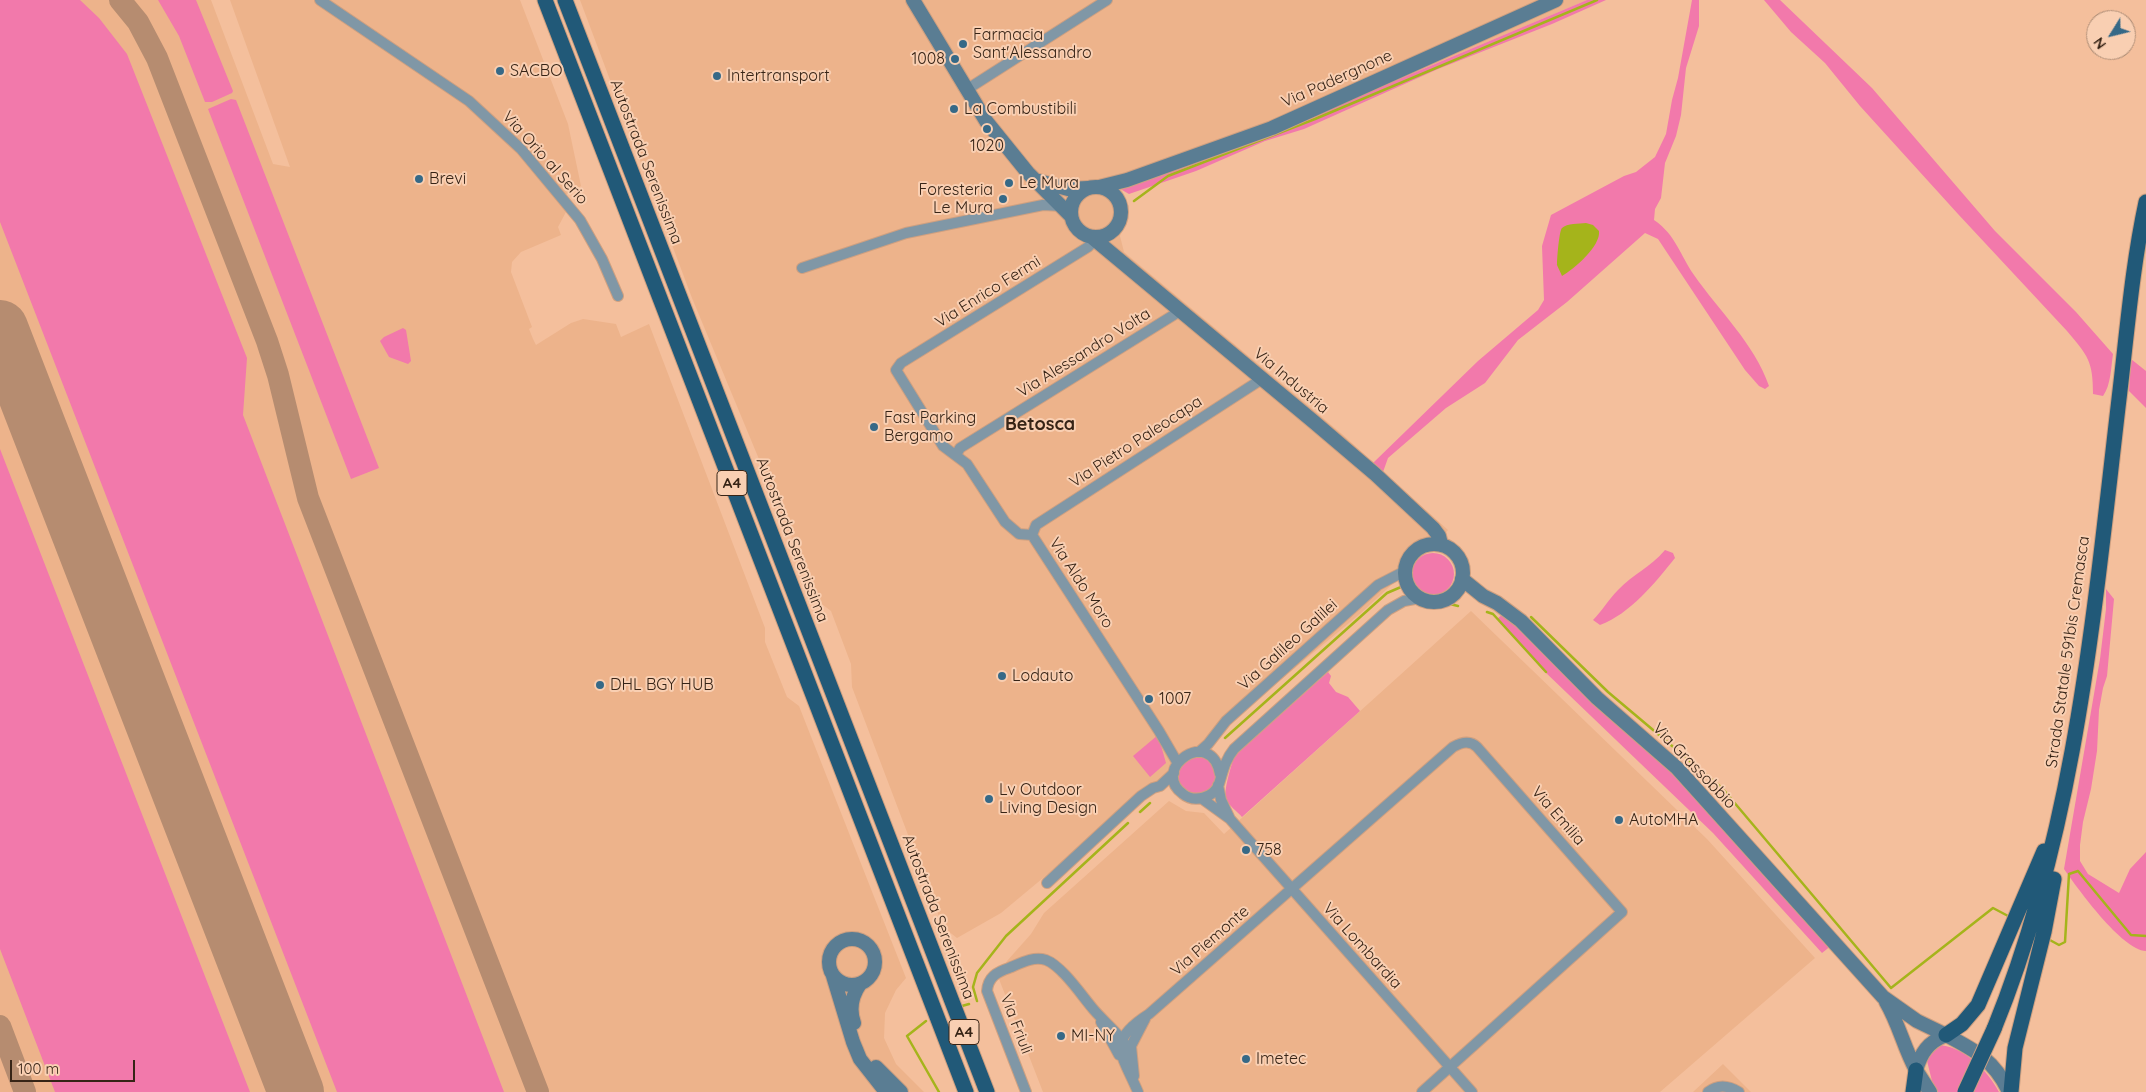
<!DOCTYPE html>
<html>
<head>
<meta charset="utf-8">
<style>
  body { margin:0 }
  #map { position:relative; width:2146px; height:1092px; overflow:hidden; background:#f4bf9c; font-family:Quicksand,sans-serif }
  canvas { display:block }
  .north { position:absolute; left:2086px; top:10px; width:50px; height:50px; box-sizing:border-box; background:#f9cfb2; border:1px solid #ab8b74; border-radius:50%; rotate:234deg; font-size:14px; font-weight:700; line-height:20px; text-align:center; color:#372416 }
  .north::after { content:''; display:block; margin:auto; width:18px; height:22px; background:#366987; clip-path:polygon(50% 0,100% 100%,50% 72%,0 100%) }
  .scale { position:absolute; left:10px; top:1060px; width:125px; height:22px; box-sizing:border-box; border:2px solid #372416; border-top:0; padding-left:6px; font-size:15px; line-height:18px; white-space:nowrap; color:#372416; -webkit-text-stroke:4px #f9cfb2; paint-order:stroke }
</style>
</head>
<body>
<div id="map">
<canvas width="2146" height="1092"></canvas>
<div class="north">N</div>
<div class="scale">100 m</div>
</div>
<script>
const c = document.querySelector('canvas').getContext('2d');
c.lineJoin = 'round';
function paint(path, color) { c.fillStyle = color; c.fill(path, 'evenodd'); }
function stroke(path, color, width, dash) { c.strokeStyle = color; c.lineWidth = width; c.lineCap = dash ? 'butt' : 'round'; c.setLineDash(dash || []); c.stroke(path); }
function drawText(font, color, halo, rows, align = 'center') {
  c.font = font + ' Quicksand,sans-serif'; c.lineWidth = 4; c.setLineDash([]); c.textBaseline = 'middle'; c.strokeStyle = halo; c.fillStyle = color; for (const [text, x, y, turn = 0] of rows) {
    c.save(); c.translate(x, y); c.rotate((+turn || 0) * Math.PI / 180); c.textAlign = isNaN(turn) ? turn : align; if (halo) c.strokeText(text, 0, 0); c.fillText(text, 0, 0); c.restore();
  }
}
paint(new Path2D(`
  M0 0H211L273 164 290 167 230 0H520L568 124 581 186 558 199 566 212 558 227 561 235 521 252 512 262 511 272 532 327 529 329 533 339 536 345 571 323 583 319 616 324 621 337 649 324 765 628V642L787 697 799 706 906 978 896 990 885 1013 884 1038 896 1064 924 1092H0Z
  M580 0H1587L1297 122 1122 190 1128 207 1127 222 1120 236 1124 252 1342 434 1448 530 1438 542 1361 613 1001 913 957 938 943 927 852 687 851 664 831 611 818 601 692 298Z
  M1471 611 1707 839 1815 958 1660 1092H1043L999 979 1007 961 1031 934 1044 913 1169 801 1186 811 1204 813 1224 834Z
  M1723 1064 1751 1092H1693Z`), '#edb38b');
paint(new Path2D(`
  M0 0H80L99 18 127 54 247 358 243 415 504 1092H337L0 222Z
  M158 0H196L233 91 232 93 212 102H205L179 36Z
  M1587 0H1606L1552 24 1438 69 1304 129 1265 141 1196 171 1129 194 1122 190 1123 187 1297 122Z
  M1692 0H1699V26L1686 68 1681 115 1676 136 1665 163 1661 198 1655 209 1654 220C1676 235 1680 255 1694 275 1719 311 1754 343 1769 386L1765 389 1759 386 1745 370 1658 239 1645 233 1567 302 1518 340 1485 383 1446 408 1388 458 1383 472 1373 463 1478 361 1538 310 1544 300 1542 246 1551 215 1624 176 1636 172 1655 157 1666 134 1672 100 1678 78Z
  M1764 0H1780L1872 88 1995 231 2076 312 2113 354C2111 367 2111 385 2103 396L2093 394C2093 361 2088 356 2067 331L1958 214 1860 106 1825 63 1791 32Z
  M231 99 236 100 379 468 351 479 208 109Z
  M403 328 406 330 411 361 408 364 389 357 380 341 384 337Z
  M2131 359 2146 371V408L2129 391Z
  M0 449 250 1092H55L0 949Z
  M1665 550 1673 553 1675 558C1655 583 1630 614 1600 625L1593 620C1602 611 1609 599 1618 590 1633 574 1650 568 1665 550Z
  M1412 574a21 21 0 1 1 42 0a21 21 0 1 1-42 0Z
  M2106 589 2114 599 2107 676 2103 688 2099 710 2097 751 2091 789 2083 822 2080 845V861L2088 874 2119 893 2130 869 2146 852V951C2122 950 2078 889 2064 869L2100 659 2106 609Z
  M1504 613 1673 767 1832 945 1822 953 1713 833 1543 670 1497 619Z
  M1328 672 1331 676 1329 683 1336 692 1348 697 1360 711 1242 817C1238 812 1228 805 1226 799 1223 792 1232 762 1235 755Z
  M1158 735 1166 763 1150 777 1133 756Z
  M1178 775a19 19 0 1 1 38 0a19 19 0 1 1-38 0Z
  M1937 1045C1963 1045 1988 1071 1999 1092H1938L1932 1081 1926 1057Z`), '#f279ab');
paint(new Path2D(`
  M1586 223 1593 225 1599 231C1601 246 1574 269 1562 276 1561 273 1558 268 1557 265 1557 260 1559 231 1562 228 1567 223 1579 224 1586 223Z`), '#a5b41b');
stroke(new Path2D(`
  M1134 201 1168 176 1315 119 1597 0
  M1450 604 1458 606
  M1487 612 1493 614 1546 672
  M1531 617 1608 692 1722 788 1891 988 1993 908 2010 917
  M1225 738 1387 593 1401 587
  M1140 812 1150 803
  M2048 939 2059 945 2065 942 2069 874 2078 871 2131 935 2146 936
  M977 1001 973 987 977 973 1006 936 1128 823
  M962 1006 969 1004
  M926 1021 907 1036 939 1092`), '#a5b41b', 2.5);
stroke(new Path2D(`
  M120 0 138 22 157 58 267 341 278 375 308 498 538 1092
  M0 1026 25 1092`), '#b68c70', 22);
stroke(new Path2D(`
  M0 328 296 1092`), '#b68c70', 56);
const street = new Path2D(`
  M320 0 469 101 521 149 580 220 602 259 618 296
  M966 90 1107 0
  M802 268 906 233 1043 205 1061 206
  M956 455 960 448 1180 311
  M1032 535 1019 534 1005 522 967 464 943 446 896 370 901 363 1088 247 1091 244 1093 238
  M1032 535 1036 525 1262 379
  M1032 535 1159 731 1177 762
  M1199 752 1208 744 1226 721 1378 585 1405 571
  M1220 774C1211 725 1149 769 1183 794 1194 803 1214 798 1219 784 1223 771 1225 760 1234 749L1388 610 1404 601 1420 598
  M1218 785 1221 800 1230 819
  M1201 798 1230 819 1472 1092
  M1047 883 1141 796 1153 788 1160 786 1174 773
  M1101 1022 1119 1055
  M1134 1076 1131 1046 1145 1019
  M1026 1092 987 991C988 977 997 972 1009 968 1021 963 1033 956 1046 960 1062 966 1082 996 1094 1010 1107 1025 1122 1035 1130 1054
  M1138 1092C1122 1054 1105 1042 1149 1014L1453 747C1462 742 1470 740 1477 747L1622 912 1422 1092
  M1708 1092C1718 1084 1728 1085 1739 1092`);
const secondary = new Path2D(`
  M913 0 986 121 1028 173 1070 215
  M1035 180 1068 189 1088 188
  M1071 212a25 25 0 1 1 50 0a25 25 0 1 1-50 0Z
  M1099 187 1127 180 1272 128 1556 0
  M1093 238 1314 422 1375 474 1433 528 1439 536 1441 544
  M1405 573a29 29 0 1 1 58 0a29 29 0 1 1-58 0Z
  M1462 579 1483 596 1497 603 1521 621 1597 698 1677 768 1883 997 1917 1021 1946 1035
  M829 962a23 23 0 1 1 46 0a23 23 0 1 1-46 0Z
  M833 976 853 1042 860 1059 886 1092
  M1886 1002C1899 1024 1904 1048 1916 1070
  M854 1023C849 1009 851 997 860 984
  M876 1067 901 1092
  M1930 1092 1916 1070C1921 1053 1928 1042 1946 1035 1975 1050 1995 1061 2009 1092`);
const highway = new Path2D(`
  M545 0 966 1092
  M565 0 987 1092
  M1994 1029C2076 828 2094 612 2119 399 2127 333 2132 267 2146 202
  M1946 1035 1962 1024 1978 1005 2044 851
  M1913 1092 1916 1070
  M2011 1092 2015 1048 2044 932 2054 879`);
stroke(street, '#cea081', 12);
stroke(secondary, '#cea081', 16);
stroke(highway, '#cea081', 17);
stroke(street, '#8097a6', 10);
stroke(secondary, '#5a7d93', 14);
stroke(highway, '#215978', 15);
const highwayBridge = new Path2D(`
  M1965 1092 1994 1029`);
stroke(highwayBridge, '#cea081', 17, []);
stroke(highwayBridge, '#215978', 15);
for (const [x, y, r, color] of [
  [963,44,5,"#366987"],
  [955,59,5,"#366987"],
  [500,71,5,"#366987"],
  [717,76,5,"#366987"],
  [954,109,5,"#366987"],
  [987,129,5,"#366987"],
  [419,179,5,"#366987"],
  [1009,183,5,"#366987"],
  [1003,199,5,"#366987"],
  [874,427,5,"#366987"],
  [1002,676,5,"#366987"],
  [600,685,5,"#366987"],
  [1149,699,5,"#366987"],
  [989,799,5,"#366987"],
  [1619,820,5,"#366987"],
  [1246,850,5,"#366987"],
  [1061,1036,5,"#366987"],
  [1246,1059,5,"#366987"]
]) { const dot = new Path2D(); dot.arc(x, y, r, 0, 2 * Math.PI); c.fillStyle = color; c.fill(dot); stroke(dot, '#f9cfb2', 2); }
for (const [x, y, w] of [
  [732,483,30],
  [964,1032,30]
]) { const box = new Path2D(); box.roundRect(x - w / 2, y - 12.5, w, 25, 4); c.fillStyle = '#f9cfb2'; c.fill(box); stroke(box, '#372416', 1); }
drawText('bold 15px', '#372416', null, [
  ["A4",732,483],
  ["A4",964,1032]
]);
drawText('16px', '#372416', '#f9cfb2', [
  ["Farmacia",973,35],
  ["Sant'Alessandro",973,53],
  ["1008",945,59,"right"],
  ["SACBO",510,71],
  ["Intertransport",727,76],
  ["La Combustibili",964,109],
  ["1020",987,146,"center"],
  ["Brevi",429,179],
  ["Le Mura",1019,183],
  ["Foresteria",993,190,"right"],
  ["Le Mura",993,208,"right"],
  ["Fast Parking",884,418],
  ["Bergamo",884,436],
  ["Lodauto",1012,676],
  ["DHL BGY HUB",610,685],
  ["1007",1159,699],
  ["Lv Outdoor",999,790],
  ["Living Design",999,808],
  ["AutoMHA",1629,820],
  ["758",1256,850],
  ["MI-NY",1071,1036],
  ["Imetec",1256,1059]
], 'left');
drawText('16px', '#372416', '#f9cfb2', [
  ["Via Padergnone",1337,79,-24],
  ["Via Orio al Serio",545,158,48],
  ["Autostrada Serenissima",646,162,69],
  ["Via Enrico Fermi",988,292,-32],
  ["Via Alessandro Volta",1084,353,-32],
  ["Via Industria",1291,381,40],
  ["Via Pietro Paleocapa",1136,442,-33],
  ["Autostrada Serenissima",792,540,69],
  ["Via Aldo Moro",1081,583,57],
  ["Via Galileo Galilei",1288,645,-42],
  ["Strada Statale 591bis Cremasca",2068,652,-82],
  ["Via Grassobbio",1694,766,46],
  ["Via Emilia",1558,816,49],
  ["Autostrada Serenissima",938,917,69],
  ["Via Piemonte",1210,941,-41],
  ["Via Lombardia",1362,946,48],
  ["Via Friuli",1016,1024,69]
]);
drawText('bold 18px', '#372416', '#f9cfb2', [
  ["Betosca",1040,425]
]);
</script>
</body>
</html>
